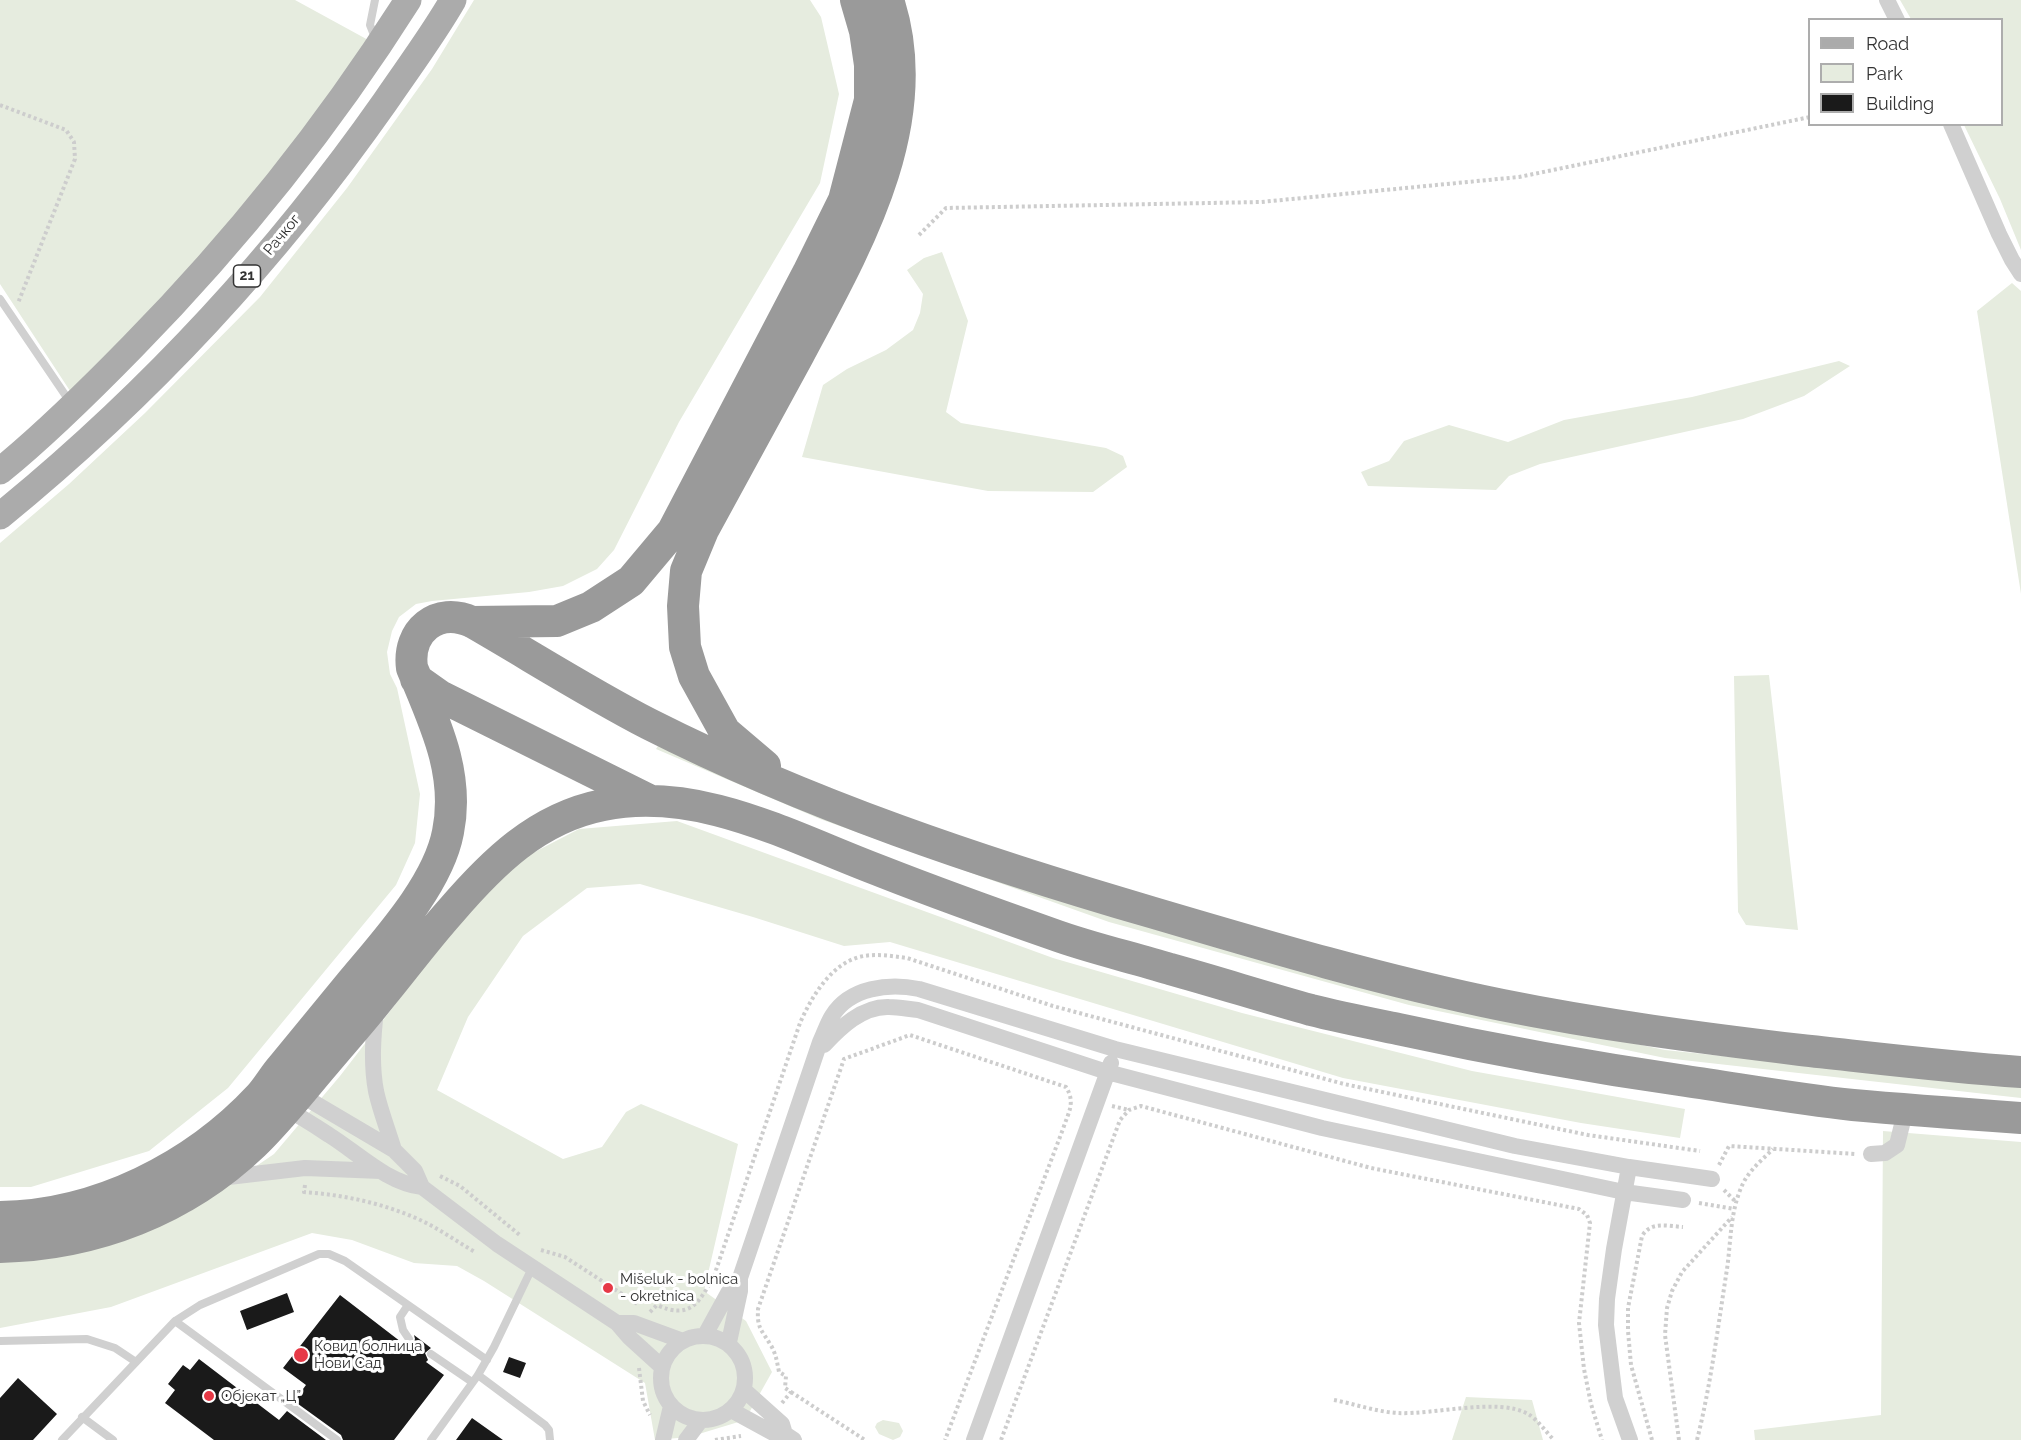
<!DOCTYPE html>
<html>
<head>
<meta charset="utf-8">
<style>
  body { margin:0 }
  #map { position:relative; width:2021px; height:1440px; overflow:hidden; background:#fff; font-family:Raleway,sans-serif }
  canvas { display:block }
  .legend { position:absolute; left:1808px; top:18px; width:195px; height:108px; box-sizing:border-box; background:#fff; border:2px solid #adadad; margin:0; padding:8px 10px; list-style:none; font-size:18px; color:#333 }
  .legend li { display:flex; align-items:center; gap:12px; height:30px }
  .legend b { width:30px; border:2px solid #adadad }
</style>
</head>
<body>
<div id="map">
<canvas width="2021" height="1440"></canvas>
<ul class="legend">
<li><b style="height:8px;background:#ababab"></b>Road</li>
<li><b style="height:16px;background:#e6ecdf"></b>Park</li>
<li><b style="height:16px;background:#1a1a1a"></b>Building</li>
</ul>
</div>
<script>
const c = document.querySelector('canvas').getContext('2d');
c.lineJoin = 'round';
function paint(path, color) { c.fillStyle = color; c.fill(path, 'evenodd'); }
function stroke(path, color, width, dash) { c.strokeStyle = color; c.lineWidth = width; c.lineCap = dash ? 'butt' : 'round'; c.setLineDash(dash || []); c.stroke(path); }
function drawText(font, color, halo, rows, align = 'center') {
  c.font = font + ' Raleway,sans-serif'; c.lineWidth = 6; c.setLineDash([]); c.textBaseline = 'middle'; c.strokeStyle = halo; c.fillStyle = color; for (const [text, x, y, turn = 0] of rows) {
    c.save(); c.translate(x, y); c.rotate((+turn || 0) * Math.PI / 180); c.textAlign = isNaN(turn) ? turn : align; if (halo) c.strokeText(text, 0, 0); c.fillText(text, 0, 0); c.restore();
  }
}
paint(new Path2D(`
  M0 0H295L370 41 301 159 74 397 0 284Z
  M474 0H810L821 17 839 94 820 183 679 422 614 550 597 569 563 586 529 592 432 601 416 604 399 617 392 631 387 652 390 674 397 688 420 794 415 843 396 885 228 1088 149 1151 31 1187H0V543L69 484 145 413 260 297 347 188 432 69Z
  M1900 0H2021V250L2000 199 1964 125 2002 124V20L1911 19Z
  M942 252 968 321 946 412 961 423 1106 448 1123 456 1127 467 1093 492 988 491 802 457 823 385 847 369 886 350 913 330 920 313 923 294 907 270 924 258Z
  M2012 283 2021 291V594L1977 311Z
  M1839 361 1850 366 1804 396 1743 419 1540 464 1509 476 1496 490 1368 486 1361 472 1389 461 1404 441 1449 425 1508 442 1564 420 1692 397Z
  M1769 675 1798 930 1746 925 1738 912 1734 676Z
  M661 741 1411 996 1665 1050 2021 1087V1098L1665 1058 1409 1005 1109 922 820 819 656 749Z
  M677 821 1053 958 1242 1013 1472 1071 1685 1109 1680 1138 1581 1123 1343 1078 890 942 844 946 753 917 640 884 587 888 523 936 468 1017 437 1090 563 1159 602 1147 626 1112 641 1104 738 1144 704 1291 746 1321 772 1372 745 1420 689 1437 655 1440 645 1383 484 1281 457 1266 414 1263 352 1240 312 1233 111 1307 0 1328V1259L64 1256 189 1212 274 1154 340 1076 471 906 525 857 579 829Z
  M1883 1131 2021 1142V1440H1755L1754 1430 1881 1415Z
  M1466 1397 1532 1400 1543 1440H1452Z
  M883 1420 899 1423 903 1431 900 1437 893 1440 879 1434 875 1427 877 1423Z`), '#e6ecdf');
paint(new Path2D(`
  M287 1293 294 1312 247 1330 240 1311Z
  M340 1295 405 1345 413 1344 415 1339 414 1335 431 1348 425 1353 428 1360 426 1362 444 1375 394 1440H343L341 1435 294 1401 306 1385 283 1368Z
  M509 1357 526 1363 520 1378 503 1372Z
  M199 1359 279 1420 287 1411 326 1440H214L165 1403 175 1390 168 1384 183 1365 190 1370Z
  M18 1378 57 1414 33 1440H0V1398Z
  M472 1418 503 1440H456Z`), '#1a1a1a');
stroke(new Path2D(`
  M0 105 66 130 74 142 75 159 18 303
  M919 235 946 208 1261 202 1519 177 1810 117
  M1112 1106 1129 1110
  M1719 1165 1729 1146 1856 1154
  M440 1176 460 1186 521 1236
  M305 1185 304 1192C344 1195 382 1203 418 1219 438 1228 456 1241 475 1252
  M1724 1190 1736 1202
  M1699 1203 1734 1209
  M541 1250 565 1257 639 1305
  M650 1312 657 1305C690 1320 699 1303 714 1276L800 1023C811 998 830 965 859 957 875 953 891 956 907 958L1053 1006 1344 1084 1588 1135 1700 1151
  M639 1368 643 1401 650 1415
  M791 1392 865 1440
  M1334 1400C1355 1404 1377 1412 1398 1413 1433 1415 1499 1397 1528 1414 1537 1419 1546 1432 1554 1440
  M782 1403 791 1392 785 1388 786 1376 779 1372C777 1362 776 1353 770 1344 761 1329 757 1328 758 1309L844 1059 910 1035 1066 1087C1076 1103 1068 1113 1063 1129L945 1440
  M715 1440 741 1436
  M1001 1440 1120 1120 1129 1110 1141 1106 1371 1168 1579 1209 1587 1215 1590 1223 1579 1323 1584 1369 1591 1404 1602 1440
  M1652 1440 1631 1365 1628 1331V1308L1642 1236C1651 1221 1667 1226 1683 1227
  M1679 1440 1665 1335 1667 1308 1672 1291 1682 1272 1732 1217
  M1697 1440C1711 1384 1718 1326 1727 1269 1731 1241 1730 1214 1741 1188 1747 1172 1761 1161 1773 1149`), '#cdcdcd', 4, [3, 3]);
stroke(new Path2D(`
  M375 0 370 25 376 40
  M0 299 70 402
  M408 1305 400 1317 403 1330 409 1339
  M175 1321 337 1440
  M0 1341 87 1339 115 1348 136 1362
  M431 1354 472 1382
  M478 1375 545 1425 549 1430 550 1440
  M82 1417 113 1440
  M62 1440 175 1321 200 1305 319 1254H329L345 1261 487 1360
  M431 1440 478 1375 494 1347 532 1268`), '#d0d0d0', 8);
stroke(new Path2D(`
  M1887 0 1897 20
  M1951 124 1999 234 2012 260 2021 274
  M376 1010C373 1037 371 1064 376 1091 380 1110 388 1130 394 1150
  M824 1045C840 1028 862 1006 889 1007 899 1007 908 1009 918 1010L1107 1072 1322 1128 1624 1192 1683 1200
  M294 1091 394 1150 415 1171 422 1187 497 1244 617 1323 629 1337 662 1367
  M281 1106C298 1115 314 1125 329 1135 358 1153 387 1183 422 1187
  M1871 1154 1885 1153 1897 1145 1906 1108
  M1629 1167 1614 1249 1607 1299 1606 1325 1615 1398 1630 1440
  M220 1178 305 1168 381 1171
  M617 1323H634L683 1341
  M705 1335 728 1293 740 1278
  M661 1378a42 42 0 1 1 84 0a42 42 0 1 1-84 0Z
  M729 1342 740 1291V1278L820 1042C824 1034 827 1024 832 1016 850 987 889 983 919 989L1115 1049 1515 1146 1629 1167 1712 1179
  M744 1390 782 1424 785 1434
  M731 1410 775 1434H785L794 1440
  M663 1440 671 1406
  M686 1440 701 1420
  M974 1440 1111 1063`), '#d0d0d0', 16);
stroke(new Path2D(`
  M0 471C47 433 91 389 133 346 237 240 329 125 408 0
  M0 516C146 397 277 256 385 102 408 68 433 35 453 0`), '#ababab', 27);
stroke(new Path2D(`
  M472 622 557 621 591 607 631 581 673 531 808 273 844 200 870 100V65L865 31 856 0
  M416 679 440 696 649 800
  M765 766 725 732 694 676 685 647 683 606 686 571 703 530C735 472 767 413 799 354 855 249 929 123 888 0
  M0 1217C97 1216 194 1167 260 1096 268 1087 274 1076 282 1067 305 1039 328 1011 351 983 385 942 438 885 448 832 460 773 434 721 412 668 407 631 437 606 472 622 531 656 589 693 649 724 809 805 982 863 1154 913 1269 947 1384 981 1502 1005 1601 1025 1701 1038 1801 1050 1875 1058 1947 1067 2021 1072
  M0 1247C95 1245 185 1210 254 1144 278 1121 299 1094 321 1068 340 1045 360 1023 379 999 403 970 425 940 450 912 492 863 537 818 603 805 700 785 794 839 883 872 939 894 995 914 1052 934 1090 948 1131 957 1170 969 1217 982 1264 997 1311 1010 1339 1017 1369 1023 1398 1029 1494 1050 1589 1067 1686 1081 1741 1089 1797 1099 1853 1105 1909 1110 1965 1114 2021 1118`), '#9a9a9a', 32);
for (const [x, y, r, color] of [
  [608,1288,6,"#e63946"],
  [301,1355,8,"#e63946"],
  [209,1396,6,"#e63946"]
]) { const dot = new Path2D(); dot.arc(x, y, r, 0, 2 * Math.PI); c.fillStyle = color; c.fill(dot); stroke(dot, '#fff', 2); }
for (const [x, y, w] of [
  [247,276,27]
]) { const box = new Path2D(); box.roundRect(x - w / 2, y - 11, w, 22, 4.5); c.fillStyle = '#fff'; c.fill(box); stroke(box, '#333', 1.5); }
drawText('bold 14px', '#333', null, [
  ["21",247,276]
]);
drawText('15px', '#333', '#fff', [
  ["Рачког",282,235,-50]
]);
drawText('15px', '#333', '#fff', [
  ["Mišeluk - bolnica",620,1279],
  ["- okretnica",620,1296],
  ["Ковид болница",314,1346],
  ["Нови Сад",314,1363],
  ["Објекат „Ц”",221,1396]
], 'left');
</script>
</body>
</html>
